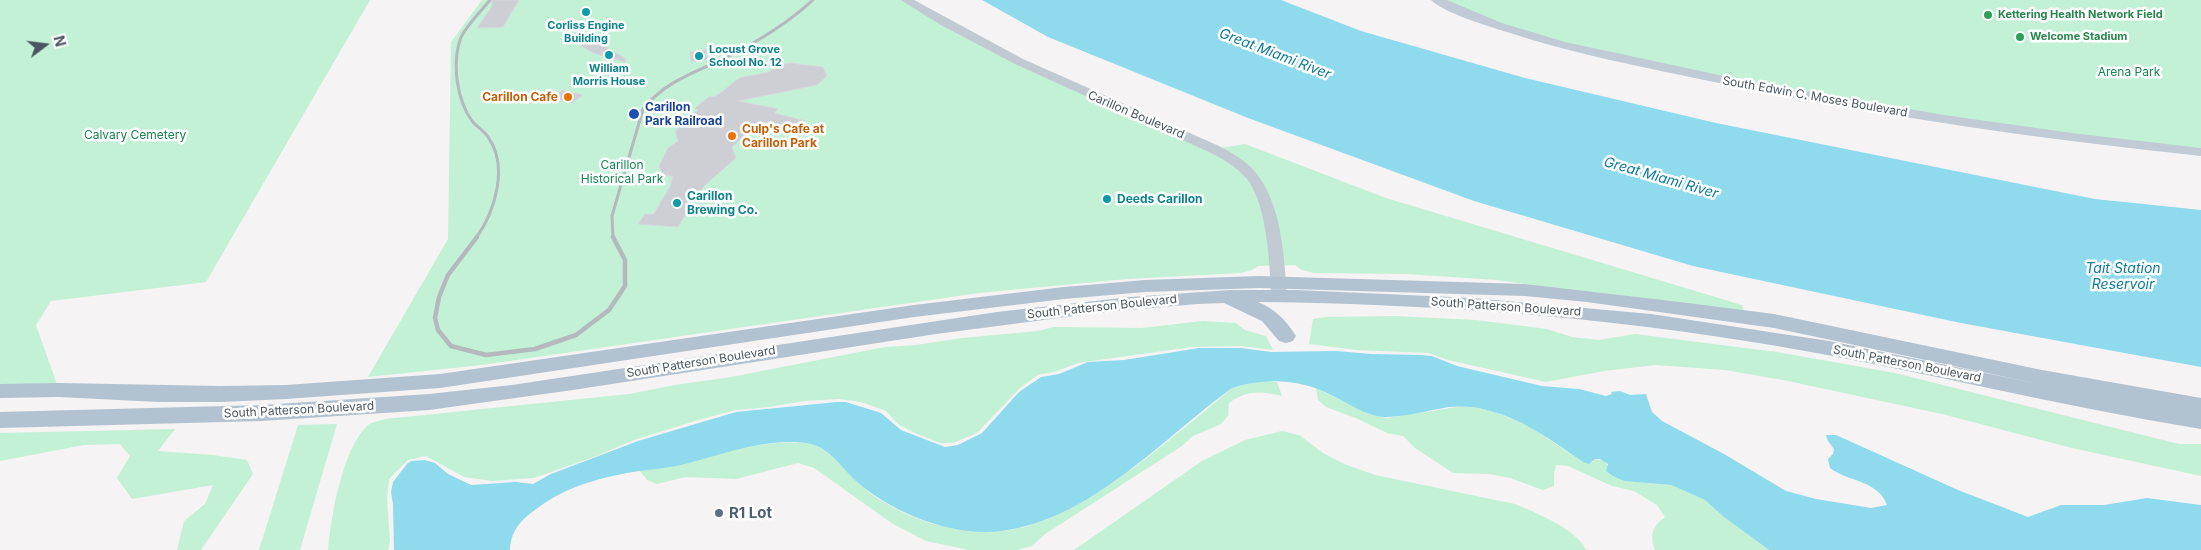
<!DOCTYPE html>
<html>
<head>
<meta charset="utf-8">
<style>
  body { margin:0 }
  #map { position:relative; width:2201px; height:550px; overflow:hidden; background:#f5f3f3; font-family:Inter,sans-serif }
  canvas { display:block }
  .north { position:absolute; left:20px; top:20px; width:50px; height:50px; -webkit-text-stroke:4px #fff; paint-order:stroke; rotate:75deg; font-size:14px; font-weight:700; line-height:20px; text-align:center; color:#4a5661 }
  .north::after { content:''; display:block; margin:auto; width:18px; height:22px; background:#4a5661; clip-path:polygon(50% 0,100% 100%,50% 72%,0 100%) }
</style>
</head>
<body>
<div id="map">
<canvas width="2201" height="550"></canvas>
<div class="north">N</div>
</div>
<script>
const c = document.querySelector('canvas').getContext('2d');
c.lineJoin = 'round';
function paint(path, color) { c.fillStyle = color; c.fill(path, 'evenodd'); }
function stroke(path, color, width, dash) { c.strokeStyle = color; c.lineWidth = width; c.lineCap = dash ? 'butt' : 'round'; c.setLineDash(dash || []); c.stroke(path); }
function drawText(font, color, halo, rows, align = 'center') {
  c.font = font + ' Inter,sans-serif'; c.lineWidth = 5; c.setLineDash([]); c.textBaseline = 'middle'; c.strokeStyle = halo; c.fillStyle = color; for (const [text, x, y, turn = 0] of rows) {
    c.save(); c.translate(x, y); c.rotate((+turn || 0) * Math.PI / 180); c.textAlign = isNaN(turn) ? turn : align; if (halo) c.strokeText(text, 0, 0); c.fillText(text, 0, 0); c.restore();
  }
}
paint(new Path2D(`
  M0 0H370L206 282 51 301 36 325 59 390 0 391Z
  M482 0H906L961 32 1214 149 1245 144 1386 198 1742 305 1745 314 1497 280 1406 274 1314 273 1302 270 1295 265 1258 266 1252 270 1241 273 1127 279 979 293 482 365 368 377 448 239 451 42Z
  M1437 0H2201V152L2035 133 1648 64 1506 28Z
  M1395 316 1476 320 1547 329 1572 337 1599 340 1635 334 1777 352 1895 373 2179 444H2201V476L2072 448 1942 414 1788 381 1725 370 1655 365 1604 371 1546 382 1448 360 1428 353 1356 350 1309 344 1313 319 1325 317Z
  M1203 321 1236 323 1245 330 1266 336 1273 350 1242 346 1192 347 1078 363 1057 371 1038 375 1020 388 977 433 953 443H940L915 433 899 425 886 411 861 402 839 399 804 401 769 407 736 410 698 420 634 440 599 455 534 478 492 481 464 477 426 456 408 460 389 479 387 498 390 541 388 550H328C331 517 342 450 367 426 371 422 379 421 385 419L629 394 675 385 731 377 885 347 916 345 962 338 1038 331 1054 327 1141 328Z
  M1264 381 1277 382 1282 396C1260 391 1247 390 1229 403L1228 416 1221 424 1193 436 1182 446 1045 534 1032 546 1017 550H969L926 541 893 524 814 468 798 463 736 479 685 477 657 484 647 480 640 471C697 465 752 436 811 444 827 446 857 483 871 494 881 501 894 508 904 513 934 527 967 533 1000 531 1067 527 1150 456 1200 415 1211 406 1221 397 1232 388L1246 384Z
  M1316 388 1370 414 1387 418 1463 406 1491 410 1530 427 1583 462H1593L1595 459 1605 461 1608 467 1624 481 1671 485 1705 500 1724 517 1769 550H1655C1649 535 1653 526 1665 517L1657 505 1634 491 1612 486 1568 466 1556 465 1554 474V486L1543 490 1510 478 1489 474 1453 473 1415 448 1403 436 1387 433 1358 419 1326 407 1318 400Z
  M337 424 300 550H259L298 425Z
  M175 429 158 451 213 455 247 460 253 474 201 550H177L184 521 205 504 213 485 132 499 117 478 130 456 120 444 84 445 0 461V433Z
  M1282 431 1299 435 1323 453 1344 464 1375 475 1515 504C1536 513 1577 529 1586 550H1074L1202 461 1245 440Z`), '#c3f1d5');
paint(new Path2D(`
  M982 0H1281L1361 31 1525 78 1716 123 2095 199 2201 210V367L1961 323 1693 266 1474 201 1248 118 1048 37Z
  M1199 348H1241L1271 352 1336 351 1371 354 1420 355 1432 356 1457 366 1542 386 1579 389 1606 396 1612 394 1611 392 1620 391 1630 395 1646 394 1652 412 1662 421 1724 454 1786 491 1816 499 1871 508 1887 505C1878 480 1848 482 1830 468L1828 459 1833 454 1834 449 1828 441 1826 435H1836L1958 490 2028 517 2061 505H2104L2147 498 2201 505V550H1769L1724 517 1705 500 1687 492 1671 485 1624 481 1613 476 1606 471 1608 464 1600 459H1595L1589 464 1583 462C1544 435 1500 402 1449 407 1429 410 1395 420 1377 416 1359 412 1343 400 1325 392 1297 379 1262 378 1232 388 1163 438 1091 520 1001 531 952 537 892 513 856 481 843 469 829 448 811 444 768 436 722 455 681 465 667 468 653 469 640 471 605 476 567 486 539 507 522 519 511 529 510 550H394L393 504 391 492 393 482 407 464 411 461 425 460 435 463 448 474 471 485 516 482 533 484 551 474 638 441 736 412 837 402H846L881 413 901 430 932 442 945 447 958 445 982 433 1019 392 1041 377 1059 374 1088 362 1124 360Z`), '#90daee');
const building = new Path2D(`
  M492 0H519L503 27 477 28 492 6Z
  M581 32 626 59 625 62 593 53 578 44 572 34Z
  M706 50 707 60 691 62 690 52Z
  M790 63 823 67 827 76 817 85 738 101 778 109 774 113 806 121 786 126 764 122 758 127 754 126 741 130 744 136 732 147 736 158 704 186 678 227 638 224 645 214H654L672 183H670L673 177 663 174 659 166 668 148 678 141 675 131 693 116H691L698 110 695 108 710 96 714 97 723 91 739 78 769 72 776 66Z
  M563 90 583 95 572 103 552 98Z`);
paint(building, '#cdcfd5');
stroke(building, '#d7d9de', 1);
paint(new Path2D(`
  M901 0H914L1023 59 1219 146C1232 153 1247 161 1256 173 1282 205 1284 257 1287 296L1284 300H1274L1271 296C1270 265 1267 204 1247 179 1237 167 1223 159 1209 152L1015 64 939 24Z`), '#c1cad2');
paint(new Path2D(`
  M1431 0H1447L1502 23 1565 42 1752 82 1944 115 2072 133 2201 148V156C2039 139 1878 116 1719 83 1648 68 1576 55 1507 32 1490 27 1442 12 1431 0Z`), '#c1cbd6');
paint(new Path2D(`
  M1259 276 1525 284 1688 303 1774 314 2042 370 2201 398V429C2057 406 1915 369 1771 345 1604 317 1432 304 1263 302H1258C1275 309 1286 320 1296 336L1293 341 1286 343 1279 341 1262 321 1224 303 1197 304 1097 313 936 334 573 390 429 410 262 421 0 428V412L262 405 429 394 512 385 997 312 1130 297 1230 290H1297L1473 298 1651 314 1829 341 2039 384 1774 328 1587 302 1525 296 1259 288 1145 292 1064 299 914 317 440 388 286 399 221 402H158L59 397 0 398V384L59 383 221 386 286 385 440 374 914 305 1064 287 1145 280Z`), '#b3c2d1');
stroke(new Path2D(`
  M476 238C495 212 509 166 488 137 484 131 477 127 472 121 457 100 452 65 460 40 463 29 482 10 490 0
  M613 238 612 216 643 109C665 81 696 72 727 57 757 42 788 23 813 0`), '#b5b8bd', 3);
stroke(new Path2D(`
  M477 237 448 275 439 297 435 318 438 330 451 346 486 355 535 349 576 335 609 310 625 286V260L613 237`), '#b5b8bd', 4.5);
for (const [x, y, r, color] of [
  [586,12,5,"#0f9aa8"],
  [1988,15,5,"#2e9e5b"],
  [2020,37,5,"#2e9e5b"],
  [609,55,5,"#0f9aa8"],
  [699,56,5,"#0f9aa8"],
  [568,97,5,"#e8710a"],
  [634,114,6,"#1a4fb4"],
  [732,136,5,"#e8710a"],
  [1107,199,5,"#0f9aa8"],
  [677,203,5,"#0f9aa8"],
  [719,513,5,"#5c6f8a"]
]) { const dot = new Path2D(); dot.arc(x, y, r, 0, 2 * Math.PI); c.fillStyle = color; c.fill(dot); stroke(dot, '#fff', 2); }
drawText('bold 11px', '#27864d', '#fff', [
  ["Kettering Health Network Field",1998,15],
  ["Welcome Stadium",2030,37]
], 'left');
drawText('bold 11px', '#0d838f', '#fff', [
  ["Corliss Engine",586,26],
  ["Building",586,39],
  ["Locust Grove",709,50,"left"],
  ["School No. 12",709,63,"left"],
  ["William",609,69],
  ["Morris House",609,82]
]);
drawText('12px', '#17864f', '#fff', [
  ["Arena Park",2129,72],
  ["Calvary Cemetery",135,135],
  ["Carillon",622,165],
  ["Historical Park",622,179]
]);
drawText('bold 12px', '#c56008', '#fff', [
  ["Carillon Cafe",558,97],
  ["Culp's Cafe at",742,129,"left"],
  ["Carillon Park",742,143,"left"]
], 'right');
drawText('12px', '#4a5661', '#fff', [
  ["South Edwin C. Moses Boulevard",1815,97,10],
  ["Carillon Boulevard",1136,115,23],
  ["South Patterson Boulevard",1102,307,-6],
  ["South Patterson Boulevard",1506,307,4],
  ["South Patterson Boulevard",701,362,-9],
  ["South Patterson Boulevard",1907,364,11],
  ["South Patterson Boulevard",299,410,-3]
]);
drawText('bold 12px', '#164399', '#fff', [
  ["Carillon",645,107],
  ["Park Railroad",645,121]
], 'left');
drawText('bold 12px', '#0d838f', '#fff', [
  ["Carillon",687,196],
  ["Brewing Co.",687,210],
  ["Deeds Carillon",1117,199]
], 'left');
drawText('italic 14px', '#0c7c9b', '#fff', [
  ["Great Miami River",1275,54,21],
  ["Great Miami River",1661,178,16],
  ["Tait Station",2123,269],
  ["Reservoir",2123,285]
]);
drawText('bold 15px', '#4e5e75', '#fff', [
  ["R1 Lot",729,513]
], 'left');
</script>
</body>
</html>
